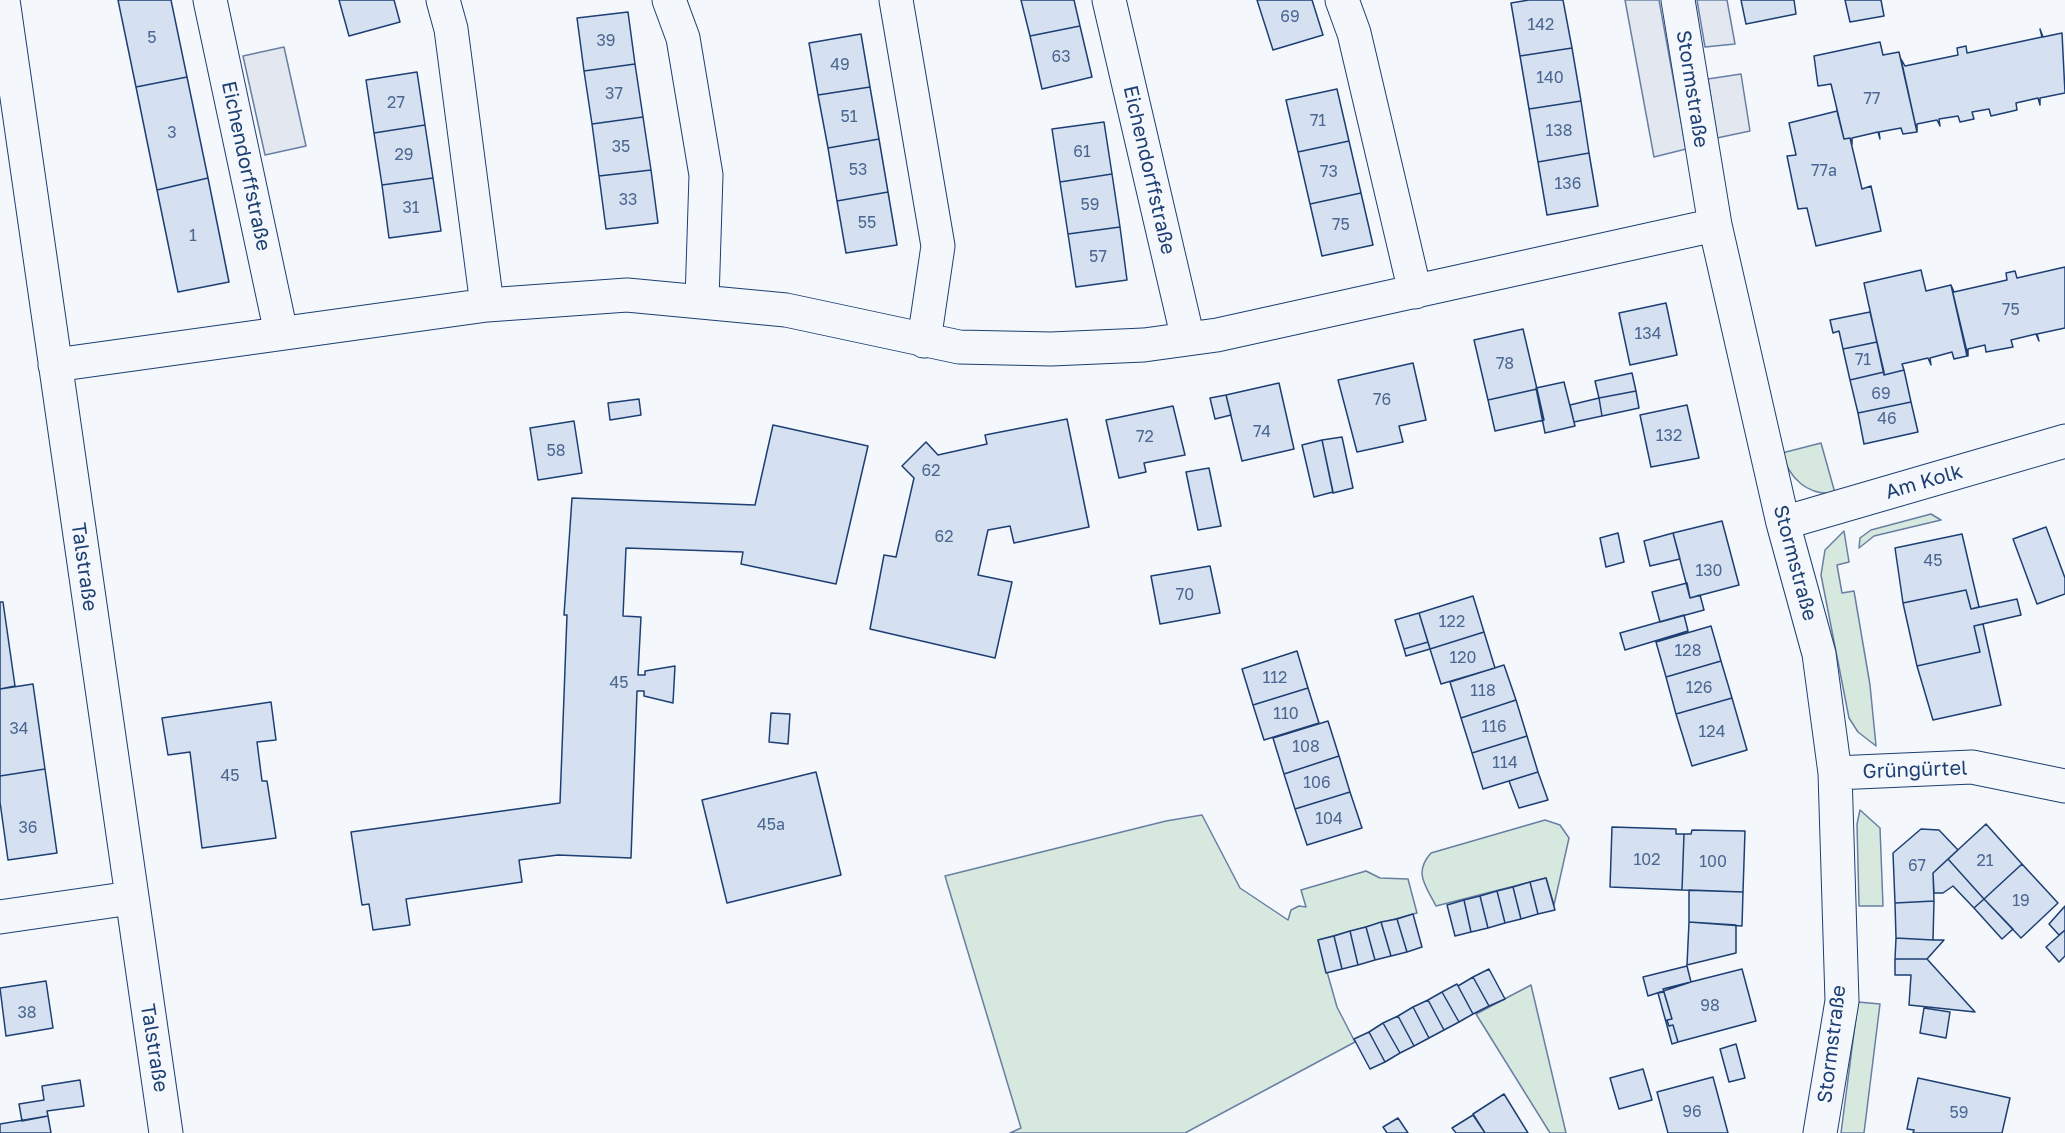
<!DOCTYPE html>
<html>
<head>
<meta charset="utf-8">
<style>
  body { margin:0 }
  canvas { display:block; background:#f4f7fb }
</style>
</head>
<body>
<canvas width="2065" height="1133"></canvas>
<script>
const c = document.querySelector('canvas').getContext('2d');
c.lineJoin = 'round';
function paint(path, color) { c.fillStyle = color; c.fill(path, 'evenodd'); }
function stroke(path, color, width, dash) { c.strokeStyle = color; c.lineWidth = width; c.lineCap = dash ? 'butt' : 'round'; c.setLineDash(dash || []); c.stroke(path); }
function drawText(font, color, halo, rows, align = 'center') {
  c.font = font + ' "Golos Text",sans-serif'; c.lineWidth = 4.5; c.setLineDash([]); c.textBaseline = 'middle'; c.strokeStyle = halo; c.fillStyle = color; for (const [text, x, y, turn = 0] of rows) {
    c.save(); c.translate(x, y); c.rotate((+turn || 0) * Math.PI / 180); c.textAlign = isNaN(turn) ? turn : align; if (halo) c.strokeText(text, 0, 0); c.fillText(text, 0, 0); c.restore();
  }
}
const green = new Path2D(`
  M1821 443 1835 493C1807 496 1789 478 1782 453Z
  M1931 514 1941 520 1874 536 1859 548 1860 538 1871 530Z
  M1844 531 1849 562 1837 565 1842 593 1854 591 1870 685 1876 746 1858 732 1849 718 1821 575 1825 550Z
  M1860 810 1880 828 1883 906H1859L1857 824Z
  M1202 815 1240 888 1288 920 1291 910 1299 906 1306 907 1301 890 1366 871 1380 878 1408 879 1417 913 1318 940 1337 1007 1355 1042 1185 1133H1010L1021 1128 945 876 1166 821Z
  M1545 820 1560 825 1569 838 1554 905 1546 878 1436 906C1426 886 1413 873 1431 853Z
  M1531 985 1566 1133H1550L1476 1014Z
  M1858 1002 1880 1004 1864 1133H1841Z`);
paint(green, '#d7e8df');
stroke(green, '#687fa3', 1.5);
const parking = new Path2D(`
  M1625 0H1659L1686 149 1654 157Z
  M1697 0H1727L1735 44 1705 47Z
  M284 47 306 146 265 155 243 56Z
  M1741 74 1750 131 1717 138 1708 79Z`);
paint(parking, '#e3e8f0');
stroke(parking, '#687fa3', 1.5);
const building = new Path2D(`
  M118 0H171L187 77 136 87Z
  M339 0H394L400 22 349 36Z
  M1021 0H1074L1080 26 1030 36Z
  M1257 0H1312L1323 35 1273 50Z
  M1529 0H1563L1572 48 1520 56 1511 3Z
  M1741 0H1794L1796 14 1746 24Z
  M1845 0H1881L1884 16 1850 22Z
  M628 12 635 64 584 71 577 18Z
  M1080 26 1092 77 1042 89 1030 36Z
  M2040 29 2043 37 2062 33 2065 93 2040 98V105L2038 98 2016 103 2017 110 1991 116 1989 109 1972 112 1974 119 1960 122 1958 116 1939 119 1940 126 1937 120 1917 124V132L1901 59 1905 66 1958 55 1957 48 1966 46 1967 53 2042 37Z
  M861 34 870 87 818 95 809 43Z
  M1880 42 1883 55 1899 52 1917 132 1903 134 1901 128 1879 132 1880 139 1878 132 1852 138V145L1850 138 1844 139 1831 84 1818 86 1814 56Z
  M1572 48 1581 101 1529 109 1520 56Z
  M635 64 643 117 592 124 584 71Z
  M417 72 425 125 374 133 366 80Z
  M187 77 208 178 157 190 136 87Z
  M870 87 879 139 828 148 818 95Z
  M1337 89 1349 141 1298 152 1286 100Z
  M1581 101 1589 153 1538 162 1529 109Z
  M1837 111 1844 139 1850 138 1862 189 1871 186 1881 231 1816 246 1807 208 1798 209 1787 156 1796 155 1789 123Z
  M643 117 651 170 599 176 592 124Z
  M1104 122 1112 174 1060 182 1052 129Z
  M425 125 433 178 382 185 374 133Z
  M879 139 888 192 837 201 828 148Z
  M1349 141 1361 193 1310 204 1298 152Z
  M1589 153 1598 206 1547 215 1538 162Z
  M651 170 658 223 606 229 599 176Z
  M1112 174 1120 227 1068 234 1060 182Z
  M208 178 229 282 178 292 157 190Z
  M433 178 441 231 389 238 382 185Z
  M888 192 897 245 846 253 837 201Z
  M1361 193 1373 245 1322 256 1310 204Z
  M1120 227 1127 280 1076 287 1068 234Z
  M2065 267V328L2037 334 2039 341 2036 334 2011 340 2013 347 1986 352 1985 345 1968 349V356L1951 285 1954 292 2007 280 2006 273 2015 271 2017 278Z
  M1921 270 1926 291 1951 285 1967 356 1954 359 1952 352 1930 358 1931 365 1928 358 1902 364 1904 370 1884 375 1864 283Z
  M1666 303 1677 355 1630 365 1619 313Z
  M1870 312 1877 342 1843 349 1839 331 1833 333 1830 320Z
  M1523 329 1537 389 1488 400 1474 340Z
  M1877 342 1884 372 1850 380 1843 349Z
  M1413 363 1426 420 1399 426 1403 442 1357 452 1338 380Z
  M1904 370 1911 402 1858 413 1850 380 1884 372V375Z
  M1632 373 1636 391 1599 398 1595 381Z
  M1564 382 1575 426 1545 433 1536 388Z
  M1279 383 1294 449 1242 461 1226 395Z
  M1537 389 1544 420 1495 431 1488 400Z
  M1636 391 1639 408 1602 416 1599 398Z
  M1226 395 1231 415 1215 419 1210 398Z
  M1599 398 1602 416 1574 422 1570 405Z
  M639 399 641 415 610 420 608 403Z
  M1911 402 1918 432 1864 444 1858 413Z
  M1687 405 1699 458 1651 467 1640 415Z
  M1173 406 1185 455 1144 463 1146 472 1119 478 1106 420Z
  M1067 419 1089 527 1014 543 1010 526 988 530 978 575 1012 582 995 658 870 629 884 555 896 557 914 478 902 466 926 442 938 455 987 444 985 435Z
  M574 421 582 473 538 480 530 428Z
  M773 425 868 446 836 584 741 564 743 552 626 548 623 616 641 617 638 675H645V671L675 666 673 703 644 696V691H637L631 858 558 855 519 860 522 882 406 899 410 925 373 930 369 904 362 905 351 832 560 803 567 615H564L572 498 755 505Z
  M1342 437 1353 488 1333 493 1322 440Z
  M1322 440 1333 492 1314 497 1302 445Z
  M1209 468 1221 526 1198 530 1186 472Z
  M1722 521 1739 585 1690 598 1673 533Z
  M2046 527 2065 578V594L2037 604 2013 539Z
  M1618 533 1624 562 1606 567 1600 538Z
  M1673 533 1680 559 1650 566 1644 541Z
  M1962 534 1979 607 1971 609 1966 590 1903 603 1895 548Z
  M1210 566 1220 613 1160 624 1151 576Z
  M1687 583 1690 598 1700 595 1704 610 1660 622 1652 592Z
  M1966 590 1971 609 2017 599 2021 615 1974 626 1980 652 1917 666 1903 603Z
  M1473 596 1484 632 1430 649 1419 613Z
  M0 602H3L15 686 0 689Z
  M1419 613 1428 642 1404 649 1395 620Z
  M1684 615 1688 631 1625 650 1620 633Z
  M1983 624 2001 705 1933 720 1917 666 1980 652 1974 626Z
  M1711 626 1721 661 1666 677 1656 642Z
  M1484 632 1495 668 1441 684 1430 649Z
  M1428 642 1430 649 1406 656 1404 649Z
  M1297 651 1308 688 1253 705 1242 669Z
  M1721 661 1732 698 1676 714 1666 677Z
  M1504 665 1516 700 1461 718 1450 682Z
  M33 684 45 769 0 776V689Z
  M1308 688 1319 723 1264 740 1253 705Z
  M1732 698 1747 750 1692 766 1676 714Z
  M1516 700 1527 736 1472 753 1461 718Z
  M271 702 276 740 257 742 262 781H267L276 838 202 848 190 752 168 755 162 718Z
  M771 713 790 714 788 744 769 742Z
  M1328 721 1339 756 1284 774 1273 738Z
  M1527 736 1538 772 1483 789 1472 753Z
  M1339 756 1350 792 1295 809 1284 774Z
  M45 769 57 853 8 860 0 802V776Z
  M816 772 841 875 727 903 702 800Z
  M1538 772 1548 800 1519 808 1509 781Z
  M1350 792 1362 828 1307 845 1295 809Z
  M1986 824 2022 864 1984 899 1948 859Z
  M1612 827 1676 829V834H1684L1682 890 1610 887Z
  M1921 829 1939 830 1958 850 1933 873 1934 901 1895 903 1893 853Z
  M1692 830 1745 831 1743 892 1682 890 1684 834H1691Z
  M1948 859 1984 899 1974 908 1953 886 1943 893H1934L1933 873Z
  M2022 864 2058 903 2021 938 1984 899Z
  M1546 878 1555 910 1538 914 1530 882Z
  M1530 882 1538 914 1521 919 1513 887Z
  M1513 887 1521 919 1505 923 1497 891Z
  M1689 890 1743 892 1742 926 1689 922Z
  M1497 891 1505 923 1488 928 1480 896Z
  M1480 896 1488 928 1471 932 1464 900Z
  M1984 899 2013 929 2002 939 1974 908Z
  M1464 900 1471 932 1455 936 1447 905Z
  M1934 901 1933 940 1896 938 1895 903Z
  M2065 906V930L2059 935 2049 924Z
  M1413 914 1422 947 1407 952 1397 919Z
  M1397 919 1407 952 1391 956 1381 922Z
  M1381 922 1391 956 1375 960 1366 927Z
  M1689 922 1736 925V953L1687 965Z
  M1366 927 1375 960 1358 965 1350 931Z
  M2065 930V956L2059 962 2046 947Z
  M1350 931 1358 965 1342 969 1334 936Z
  M1334 936 1342 969 1326 973 1318 940Z
  M1896 938 1933 940H1944L1927 959H1895Z
  M1895 959H1927L1975 1012 1909 1005 1911 975H1895Z
  M1687 966 1691 982 1648 996 1643 977Z
  M1489 969 1505 999 1489 1006 1473 977Z
  M1742 969 1756 1021 1678 1042 1673 1025 1669 1026 1667 1020 1672 1019 1663 989Z
  M1473 977 1489 1006 1473 1014 1458 986Z
  M46 981 53 1028 6 1036 0 988Z
  M1457 984 1473 1014 1459 1022 1442 992Z
  M1442 992 1459 1022 1444 1030 1428 1000Z
  M1664 992 1672 1019 1667 1020 1669 1026 1673 1025 1678 1042 1672 1044 1658 993Z
  M1428 1000 1444 1030 1429 1038 1413 1007Z
  M1413 1007 1429 1038 1414 1046 1398 1016Z
  M1924 1008 1950 1012 1946 1038 1920 1033Z
  M1398 1016 1414 1046 1400 1053 1383 1023Z
  M1383 1023 1400 1053 1385 1062 1369 1032Z
  M1369 1032 1385 1062 1370 1069 1354 1039Z
  M1736 1044 1745 1078 1729 1082 1720 1049Z
  M1643 1069 1652 1100 1619 1109 1610 1078Z
  M1713 1077 1728 1133H1668L1657 1092Z
  M1918 1078 2010 1098 2002 1133H1913L1914 1130 1907 1129Z
  M80 1080 84 1106 47 1111 48 1116 22 1121 19 1104 44 1100 42 1086Z
  M1504 1094 1528 1133H1485L1473 1114Z
  M1473 1115 1485 1133H1456L1452 1128Z
  M48 1116 51 1133H0V1124Z
  M1398 1118 1408 1133H1387L1383 1127Z`);
paint(building, '#d5e0f0');
stroke(building, '#1d3f73', 1.5);
const minor = new Path2D(`
  M3 0 166 1133
  M210 0 281 333
  M443 0 451 29 487 305
  M669 0 683 38 706 175 702 300
  M896 0 938 246 924 341
  M1109 0 1188 339
  M1342 0 1354 33 1415 292
  M1678 0 1715 225 1783 523 1819 654 1835 773 1842 1001 1820 1133
  M55 365 487 305 627 295 786 310 959 347 1051 349 1144 345 1217 335 1715 225
  M1783 523 2065 441
  M1835 773 1972 767 2065 786
  M0 917 131 898`);
stroke(minor, '#1d3f73', 35);
stroke(minor, '#f4f7fb', 33);
drawText('16px', '#4b6792', null, [
  ["69",1290,17],
  ["142",1541,25],
  ["5",152,38],
  ["39",606,41],
  ["63",1061,57],
  ["49",840,65],
  ["140",1550,78],
  ["37",614,94],
  ["77",1872,99],
  ["27",396,103],
  ["51",849,117],
  ["71",1318,121],
  ["138",1559,131],
  ["3",172,133],
  ["35",621,147],
  ["61",1082,152],
  ["29",404,155],
  ["53",858,170],
  ["77a",1824,171],
  ["73",1329,172],
  ["136",1568,184],
  ["33",628,200],
  ["59",1090,205],
  ["31",411,208],
  ["55",867,223],
  ["75",1341,225],
  ["1",193,236],
  ["57",1098,257],
  ["75",2011,310],
  ["134",1648,334],
  ["71",1863,360],
  ["78",1505,364],
  ["69",1881,394],
  ["76",1382,400],
  ["46",1887,419],
  ["74",1262,432],
  ["132",1669,436],
  ["72",1145,437],
  ["58",556,451],
  ["62",931,471],
  ["62",944,537],
  ["45",1933,561],
  ["130",1709,571],
  ["70",1185,595],
  ["122",1452,622],
  ["128",1688,651],
  ["120",1463,658],
  ["112",1275,678],
  ["45",619,683],
  ["126",1699,688],
  ["118",1483,691],
  ["110",1286,714],
  ["116",1494,727],
  ["34",19,729],
  ["124",1712,732],
  ["108",1306,747],
  ["114",1505,763],
  ["45",230,776],
  ["106",1317,783],
  ["104",1329,819],
  ["45a",771,825],
  ["36",28,828],
  ["102",1647,860],
  ["21",1985,861],
  ["100",1713,862],
  ["67",1917,866],
  ["19",2021,901],
  ["98",1710,1006],
  ["38",27,1013],
  ["96",1692,1112],
  ["59",1959,1113]
]);
drawText('20px', '#1d3f73', '#f4f7fb', [
  ["Stormstraße",1692,89,81],
  ["Eichendorffstraße",246,166,78],
  ["Eichendorffstraße",1149,170,77],
  ["Am Kolk",1924,482,-16],
  ["Stormstraße",1795,563,75],
  ["Talstraße",84,567,82],
  ["Grüngürtel",1915,770,-2],
  ["Stormstraße",1832,1044,-83],
  ["Talstraße",154,1048,81]
]);
</script>
</body>
</html>
